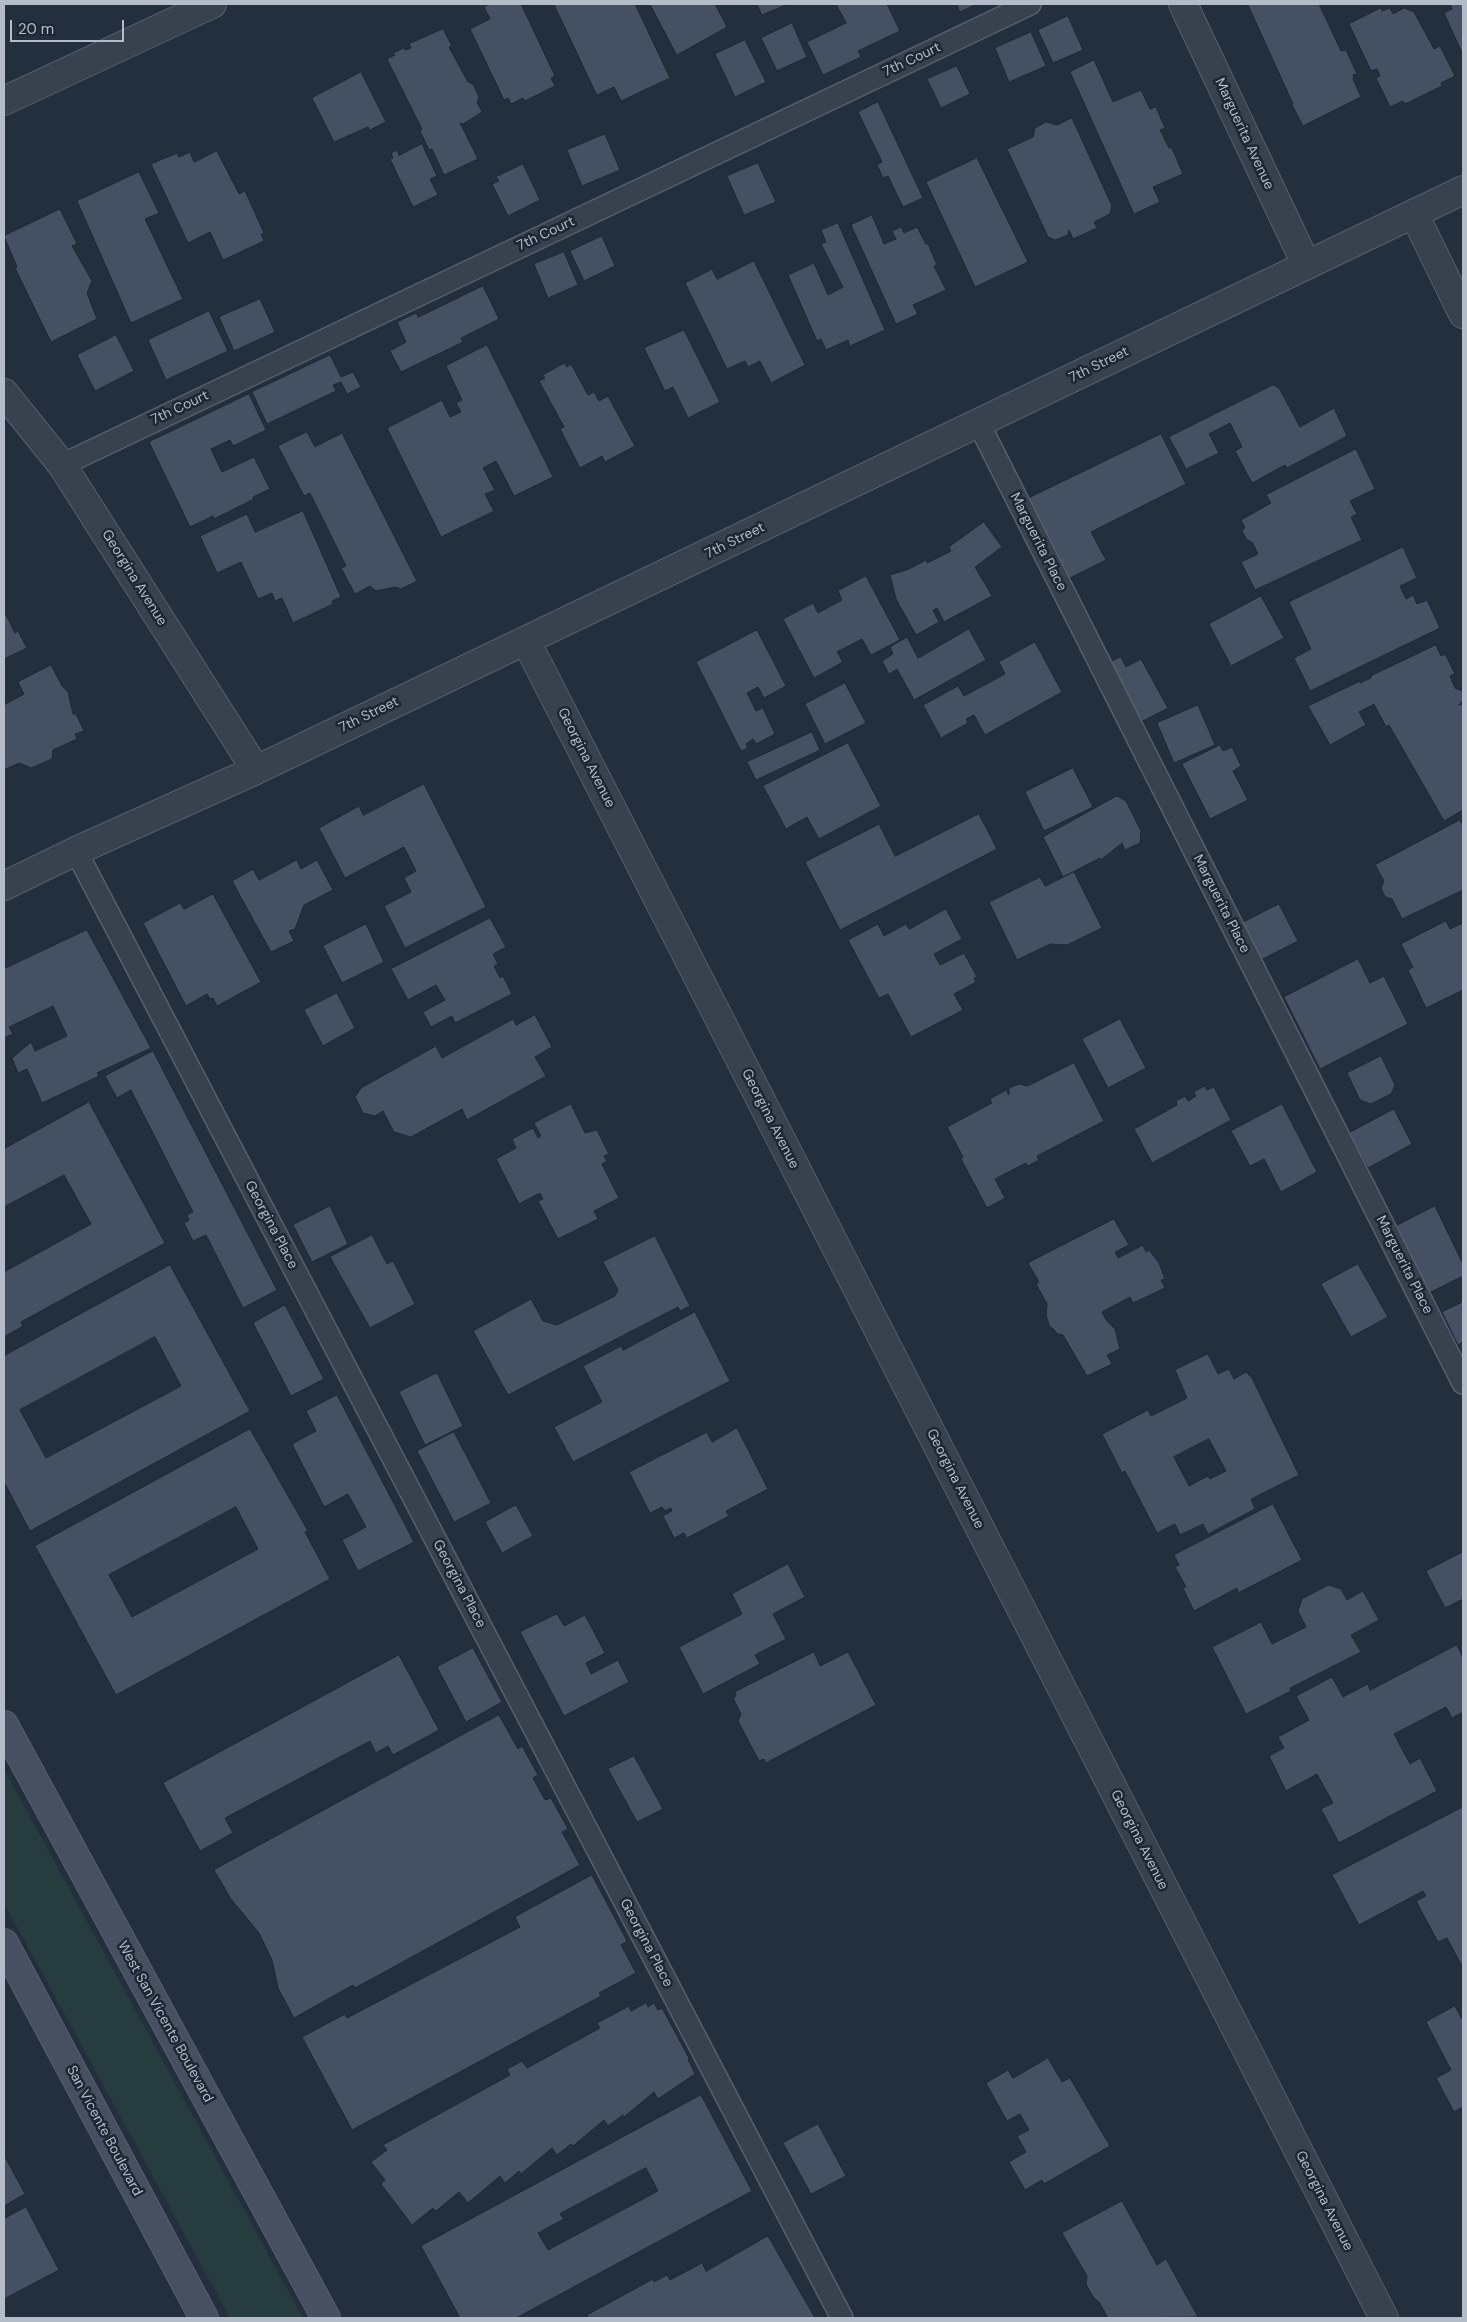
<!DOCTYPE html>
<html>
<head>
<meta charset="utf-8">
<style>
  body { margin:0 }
  #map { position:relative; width:1467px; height:2322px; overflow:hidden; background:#242f3e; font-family:"DM Sans",sans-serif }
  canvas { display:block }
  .frame { position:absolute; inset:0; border:5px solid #b4bcc9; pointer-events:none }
  .scale { position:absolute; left:10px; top:20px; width:114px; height:22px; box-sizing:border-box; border:2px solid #b4bcc9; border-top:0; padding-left:6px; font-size:15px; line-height:18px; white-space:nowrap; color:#b4bcc9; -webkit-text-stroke:4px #1d2633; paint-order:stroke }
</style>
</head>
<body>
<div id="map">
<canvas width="1467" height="2322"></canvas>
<div class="frame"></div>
<div class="scale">20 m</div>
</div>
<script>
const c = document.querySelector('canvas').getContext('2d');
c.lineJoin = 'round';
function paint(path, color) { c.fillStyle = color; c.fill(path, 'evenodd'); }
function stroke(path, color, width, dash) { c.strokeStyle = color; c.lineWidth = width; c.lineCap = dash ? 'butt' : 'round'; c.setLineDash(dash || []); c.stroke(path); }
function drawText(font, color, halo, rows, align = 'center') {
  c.font = font + ' "DM Sans",sans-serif'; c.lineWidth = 5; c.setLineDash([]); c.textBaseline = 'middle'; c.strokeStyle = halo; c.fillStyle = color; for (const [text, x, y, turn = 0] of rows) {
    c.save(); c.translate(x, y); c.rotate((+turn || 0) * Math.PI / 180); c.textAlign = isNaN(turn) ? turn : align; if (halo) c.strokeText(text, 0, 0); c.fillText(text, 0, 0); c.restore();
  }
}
paint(new Path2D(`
  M4 1769 303 2318H230L4 1903Z`), '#263c3f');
const building = new Path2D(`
  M490 4H521L555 76 551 78 555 86 525 101 523 98 511 104 508 98 504 100 470 29 490 19 484 7Z
  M554 4H635L670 78 621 101 614 87 597 95Z
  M650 4H715L727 27 677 55Z
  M757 4H788L762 15Z
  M836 4H887L900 31 858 51 861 57 823 75 807 42 846 23Z
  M957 4H977L960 12Z
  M1250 4H1319L1341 51 1346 50 1357 74 1353 75 1354 78 1353 79 1361 97 1303 126 1292 105 1293 104 1248 5Z
  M1450 4H1463V55L1444 13 1452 9Z
  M1381 8 1382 11 1390 8 1393 14 1404 8 1414 12 1434 49 1440 46 1455 76 1441 83 1442 86 1405 104 1403 101 1390 107 1376 78 1380 76 1377 69 1371 71 1349 24Z
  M1068 16 1083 50 1053 63 1038 30Z
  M792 23 807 57 777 71 761 38Z
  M443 29 452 46 449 47 468 82 473 84 479 97 477 102 482 112 463 124 460 123 478 159 444 175 432 149 429 150 420 131 422 129 387 59 395 55 393 53 404 48 406 50 411 48 409 44Z
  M1031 32 1046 66 1009 82 995 48Z
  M745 40 766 82 735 97 715 54Z
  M1094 60 1113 102 1141 90 1150 109 1156 107 1165 128 1160 130 1169 148H1172L1183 174 1153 187 1160 202 1134 214 1070 72Z
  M957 66 970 94 941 108 927 79Z
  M361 72 386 122 370 130 368 127 334 142 312 98Z
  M878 102 923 198 903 207 888 176 883 178 877 165 882 162 858 112Z
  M1072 118 1112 206 1110 214 1094 222 1097 228 1073 239 1069 230 1068 235 1055 240 1048 237 1007 149 1033 137 1035 128 1046 122 1057 125Z
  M605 134 620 170 582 186 567 150Z
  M422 144 437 176 430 179 438 195 413 207 390 159 393 158 391 153 397 150 399 155Z
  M217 151 239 194 245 191 264 233 261 234 264 241 223 260 210 232 188 243 151 164 177 153 179 157 190 152 194 162Z
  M977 158 1028 262 975 287 926 182Z
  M758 163 776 202 744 215 727 176Z
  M523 164 540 200 508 216 492 184 499 181 496 177Z
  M139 172 159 213 145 219 183 299 131 323 77 201Z
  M60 209 77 244 72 246 92 281 87 293 97 319 51 342 15 268 17 267 4 236Z
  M872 215 884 244 896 239 892 231 901 227 904 233 917 227 926 244H928L937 265 934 266 946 290 913 305 918 314 896 324 851 225Z
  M838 223 885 330 850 346 848 340 826 350 821 339 817 341 788 275 814 263 828 295 843 287 821 244 826 242 821 230Z
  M602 236 615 266 584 281 570 251Z
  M564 252 578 285 548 298 534 264Z
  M754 261 805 365 771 383 760 361 748 367 745 361 727 369 685 283 712 269 717 279Z
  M483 286 499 319 461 338 463 342 401 372 390 351 406 342 397 322 416 313 418 317Z
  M260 299 275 332 234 351 219 317Z
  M209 311 228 351 166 380 148 340Z
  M684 330 720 402 688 418 673 387 665 391 644 348Z
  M116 335 134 371 95 391 77 355Z
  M487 345 553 477 514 496 496 461 483 468 495 490 485 494 494 511 441 537 387 428 442 400 450 417 461 412 456 403 462 400 446 366Z
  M330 355 341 377 353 372 361 387 347 394 341 382 333 385 336 391 267 424 252 392Z
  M565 363 567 367 571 364 588 395 594 392 599 401 608 396 635 446 605 462 602 456 580 468 560 429 564 427 539 381 545 378 543 375Z
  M1273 385 1279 388 1300 427 1334 408 1347 436 1287 468 1285 465 1252 483 1235 451 1242 447 1230 423 1209 434 1219 453 1186 469 1169 437Z
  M249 394 266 430 233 446 230 440 211 449 222 472 254 457 270 489 253 497 254 499 214 519 213 516 190 527 149 442Z
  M307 432 315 447 342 433 417 581 401 589 395 587 376 591 370 586 355 594 341 568 346 566 310 493 304 496 278 446Z
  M1161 434 1186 484 1091 532 1106 560 1068 579 1027 499Z
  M1356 449 1375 489 1350 501 1357 514 1351 517 1362 540 1255 590 1241 562 1258 554 1252 542 1247 540 1242 531 1245 528 1241 520 1271 503 1266 495Z
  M303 511 341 597 332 601 333 604 293 623 282 598 275 601 272 593 258 599 241 562 217 573 200 536 247 514 255 532Z
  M984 522 1002 547 975 567 992 596 944 622 937 608 933 610 939 622 916 635 896 599 890 575 909 569 926 560 927 563 951 551 949 547Z
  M1403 547 1417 578 1400 586 1406 599 1413 595 1417 604 1427 600 1440 628 1310 691 1294 658 1311 649 1289 602Z
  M866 576 900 640 871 655 862 639 837 652 843 662 814 678 783 619 813 603 818 613 842 600 838 591Z
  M1261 596 1284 638 1231 666 1209 624Z
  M4 611 15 633 18 631 27 648 4 659Z
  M969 629 986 660 914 700 897 669 889 674 882 661 893 654 890 647 907 637 918 658Z
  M757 630 786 686 764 698 758 687 747 693 756 711 763 708 775 734 756 744 753 739 746 744 748 748 741 751 696 662Z
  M1035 642 1062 692 985 735 974 715 966 719 968 723 941 738 923 705 958 686 964 696 1005 674 999 662Z
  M1436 645 1441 656 1445 654 1455 674 1450 676 1455 688 1462 691 1463 696V700L1459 705 1463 704V810L1444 821 1389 725 1386 727 1374 704 1359 712 1366 725 1330 745 1308 706 1360 681V683L1371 678V676Z
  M1121 657 1126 667 1141 659 1168 708 1137 724 1110 662Z
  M51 665 62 686 68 692 73 714H76L84 731 75 734 77 739 53 750 52 759 31 768 19 763 4 770V705L24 694 18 682Z
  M845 683 866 723 825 744 805 704Z
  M1198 705 1215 745 1174 763 1157 723Z
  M812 732 820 750 756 780 747 762Z
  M848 743 881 806 819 839 807 817 786 829 763 786Z
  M1220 745 1223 751 1232 747 1241 766 1233 771 1248 800 1210 819 1182 764Z
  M1073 768 1093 807 1044 831 1025 792Z
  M424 784 486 907 405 948 384 906 411 892 404 878 416 871 404 847 345 878 319 828 359 806 363 815Z
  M1117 796 1126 801 1141 831 1140 843 1125 850 1122 843 1101 860 1100 858 1063 877 1043 837Z
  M979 814 997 849 840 930 805 862 879 824 895 856Z
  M1460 820 1463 826V890L1402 919 1392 899 1385 897 1381 888 1384 881 1375 865Z
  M297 860 301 869 317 860 333 890 304 905 295 929 289 931 294 941 271 952 232 881 253 869 259 880Z
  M1074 872 1102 928 1067 945 1050 944 1017 960 989 902 1040 877 1045 886Z
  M213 894 261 982 217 1006 213 998 210 999 207 994 186 1006 143 923 180 903 184 909Z
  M1279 904 1298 941 1261 960 1242 923Z
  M946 909 962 939 934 954 940 965 964 953 977 977 974 978 976 982 954 994 963 1010 911 1037 888 994 879 998 848 940 878 924 884 936 906 924 909 929Z
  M490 918 506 947 493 954 498 964 494 966 500 978 503 976 512 994 455 1023 452 1016 431 1027 423 1012 445 1000 436 985 408 1000 391 969Z
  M1446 921 1450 929 1463 923V990L1426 1008 1408 970 1413 967 1401 944Z
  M366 924 384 962 342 983 323 946Z
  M87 930 151 1048 97 1073 99 1076 42 1103 27 1069 18 1073 12 1058 31 1042 35 1051 67 1036 53 1006 9 1027 13 1034 4 1038V969Z
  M1358 959 1370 983 1384 976 1408 1024 1320 1069 1284 997Z
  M337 993 355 1028 323 1046 304 1010Z
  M535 1015 552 1047 535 1057 546 1076 467 1120 462 1109 411 1137 394 1132 383 1111 375 1116 363 1113 355 1097 361 1088 436 1046 442 1058 513 1019 516 1025Z
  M1120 1019 1146 1068 1108 1088 1082 1039Z
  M153 1051 277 1290 243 1308 206 1235 193 1241 184 1223 189 1220 187 1215 193 1212 131 1090 117 1098 105 1076Z
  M1381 1056 1395 1085 1391 1094 1371 1104 1360 1100 1347 1073Z
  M1074 1063 1104 1121 1037 1156 1039 1160 1028 1166 1026 1163 995 1179 1005 1198 987 1208 961 1159 963 1157 947 1127 992 1103 990 1099 1006 1090 1009 1095V1088L1019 1084 1027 1086Z
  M1205 1086 1207 1090 1214 1087 1231 1120 1152 1163 1134 1129 1177 1105 1176 1101 1185 1096 1188 1101 1196 1096 1194 1092Z
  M89 1102 165 1243 21 1322 23 1326 4 1337V1272L91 1224 64 1175 4 1207V1149Z
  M571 1104 585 1133 597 1130 609 1154 604 1156 607 1161 602 1164 619 1198 594 1211 598 1219 558 1239 538 1201 543 1199 540 1193 519 1204 496 1159 516 1148 512 1139 533 1128 538 1138 541 1136 534 1123Z
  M1282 1104 1317 1172 1281 1192 1264 1159 1250 1166 1231 1131Z
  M1394 1109 1412 1144 1368 1168 1349 1133Z
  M330 1206 348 1244 312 1262 293 1225Z
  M1435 1206 1463 1264V1276L1427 1294 1394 1227Z
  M1114 1219 1129 1245 1115 1252 1118 1258 1143 1245 1146 1252 1149 1250 1159 1263 1165 1279 1161 1280 1165 1288 1133 1303 1130 1297 1102 1312 1106 1320 1115 1329 1120 1349 1107 1355 1112 1364 1087 1376 1063 1335 1058 1334 1049 1325 1046 1315 1047 1304 1036 1284 1039 1282 1028 1263Z
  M372 1235 387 1264 393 1261 415 1304 370 1328 330 1257Z
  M655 1236 690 1306 680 1311 678 1307 508 1395 473 1331 531 1299 543 1321 557 1325 615 1296 618 1290 603 1262Z
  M1358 1264 1388 1317 1351 1337 1321 1284Z
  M170 1265 250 1411 30 1531 4 1482V1356ZM155 1337 181 1386 46 1458 20 1410Z
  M1463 1302V1342L1458 1345 1442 1312Z
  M285 1305 324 1379 291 1396 253 1323Z
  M695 1312 730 1381 573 1462 554 1427 602 1402 583 1366 621 1346 623 1350Z
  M1208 1354 1218 1374 1229 1369 1234 1379 1246 1372 1252 1378 1299 1475 1251 1499 1255 1509 1208 1534 1203 1524 1180 1535 1175 1524 1157 1533 1125 1471 1122 1473 1102 1434 1148 1410 1151 1416 1187 1398 1175 1370ZM1209 1439 1226 1471 1210 1479 1208 1476 1189 1486 1174 1457Z
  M437 1373 463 1426 425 1445 399 1392Z
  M337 1395 414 1542 358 1571 342 1540 366 1527 348 1494 324 1507 292 1444 316 1431 306 1411Z
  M737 1428 768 1489 726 1511 729 1516 687 1538 684 1533 674 1538 663 1516 672 1511 671 1508 665 1511 662 1507 650 1513 629 1472 707 1432 712 1442Z
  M250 1429 308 1531 305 1532 330 1579 116 1695 35 1546ZM236 1507 258 1549 132 1617 109 1575Z
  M454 1432 491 1503 454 1522 417 1451Z
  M1273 1504 1302 1560 1238 1593 1237 1588 1194 1611 1183 1588 1186 1587 1175 1567 1179 1565 1174 1555Z
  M516 1505 533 1536 502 1553 485 1522Z
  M1463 1552V1599L1445 1608 1426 1571Z
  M788 1564 805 1597 773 1614 786 1639 755 1655 760 1664 703 1694 679 1647 742 1614 732 1594Z
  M1329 1585 1341 1589 1347 1600 1363 1591 1379 1620 1351 1635 1361 1652 1290 1688 1291 1691 1246 1714 1212 1647 1261 1622 1272 1644 1306 1627 1298 1611 1302 1599Z
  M557 1614 564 1626 585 1615 605 1653 586 1663 591 1674 618 1660 629 1682 564 1716 520 1632Z
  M1457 1645 1463 1658V1712L1452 1718 1446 1707 1394 1734 1410 1764 1420 1758 1437 1791 1339 1843 1321 1809 1333 1803 1317 1774 1286 1791 1269 1756 1284 1748 1278 1737 1309 1720 1296 1696 1332 1677 1343 1697 1368 1684 1370 1690Z
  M473 1648 502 1702 466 1722 437 1667Z
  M814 1652 820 1666 848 1652 876 1705 766 1763 764 1759 759 1761 738 1721 741 1714 733 1698 736 1696 735 1692Z
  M399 1655 439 1730 393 1755 388 1746 376 1753 370 1741 225 1818 233 1833 200 1851 163 1783Z
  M499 1715 518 1749 522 1746 538 1775 533 1778 545 1800 551 1798 568 1829 562 1832 580 1865 355 1988 353 1985 294 2018 278 1988 272 1960 259 1933 231 1899 214 1870Z
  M634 1756 663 1809 637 1822 608 1769Z
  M1463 1807V1968L1447 1938 1438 1942 1416 1901 1426 1896 1423 1891 1359 1925 1332 1875Z
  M592 1875 627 1941 621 1945 636 1973 599 1993 601 1996 352 2130 302 2037 345 2014 347 2018 520 1927 515 1917Z
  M646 2003 648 2007 654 2003 658 2010 662 2008 689 2058 688 2059 695 2074 658 2099 654 2092 624 2117 623 2115 608 2126 604 2120 573 2146 571 2144 557 2155 552 2148 521 2174 519 2171 505 2183 500 2176 468 2203 459 2192 436 2211 433 2208 412 2225 381 2184 385 2180 371 2162 387 2150 383 2145 510 2075 507 2069 522 2061 527 2068 600 2028 597 2023 629 2006 631 2011Z
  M1455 2006 1463 2021V2107L1454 2112 1436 2078 1451 2070 1426 2022Z
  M1048 2058 1062 2082 1070 2078 1110 2146 1044 2184 1042 2180 1025 2190 1009 2162 1026 2152 1017 2136 1029 2130 1020 2114 1007 2121 986 2083 1008 2070 1013 2078Z
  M701 2095 752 2191 516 2318H460L421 2246ZM646 2168 658 2191 548 2250 538 2233 564 2219 560 2214Z
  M818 2124 846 2176 811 2194 783 2143Z
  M4 2155 25 2194 4 2206Z
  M1122 2201 1157 2265 1166 2259 1198 2317 1108 2318 1099 2302 1093 2297 1086 2284 1087 2276 1062 2233Z
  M26 2207 59 2270 4 2299V2219Z
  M768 2236 815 2318H586L588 2317 587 2315 653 2279 654 2282 667 2275 670 2280 702 2263 706 2271Z`);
paint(building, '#455162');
stroke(building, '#1f2835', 1);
const lane = new Path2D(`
  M979 424 1463 1383
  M62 465 1030 4
  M76 851 842 2318`);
const street = new Path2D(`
  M1183 4 1306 264
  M4 101 212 4
  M1414 214 1463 314
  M4 393 62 465 256 770
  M526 641 1384 2318
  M4 886 76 851 256 770 1463 190`);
const secondary = new Path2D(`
  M4 1725 326 2318
  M4 1943 204 2318`);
stroke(lane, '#565f6c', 24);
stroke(street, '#565f6c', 30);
stroke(secondary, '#565f6c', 30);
stroke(lane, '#38414e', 21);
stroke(street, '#38414e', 28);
stroke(secondary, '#465061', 28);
drawText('14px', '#b4bcc9', '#1d2633', [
  ["7th Court",912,60,-25],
  ["Marguerita Avenue",1244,134,65],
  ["7th Court",546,234,-25],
  ["7th Street",1099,365,-26],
  ["7th Court",180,408,-25],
  ["7th Street",735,541,-26],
  ["Marguerita Place",1038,542,63],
  ["Georgina Avenue",134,578,58],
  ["7th Street",369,715,-26],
  ["Georgina Avenue",586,758,63],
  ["Marguerita Place",1221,904,63],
  ["Georgina Avenue",770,1119,63],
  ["Georgina Place",271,1225,62],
  ["Marguerita Place",1404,1265,63],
  ["Georgina Avenue",955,1479,63],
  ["Georgina Place",459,1584,62],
  ["Georgina Avenue",1139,1840,63],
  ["Georgina Place",646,1943,62],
  ["West San Vicente Boulevard",165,2022,61],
  ["San Vicente Boulevard",104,2131,62],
  ["Georgina Avenue",1324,2201,63]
]);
</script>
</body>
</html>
